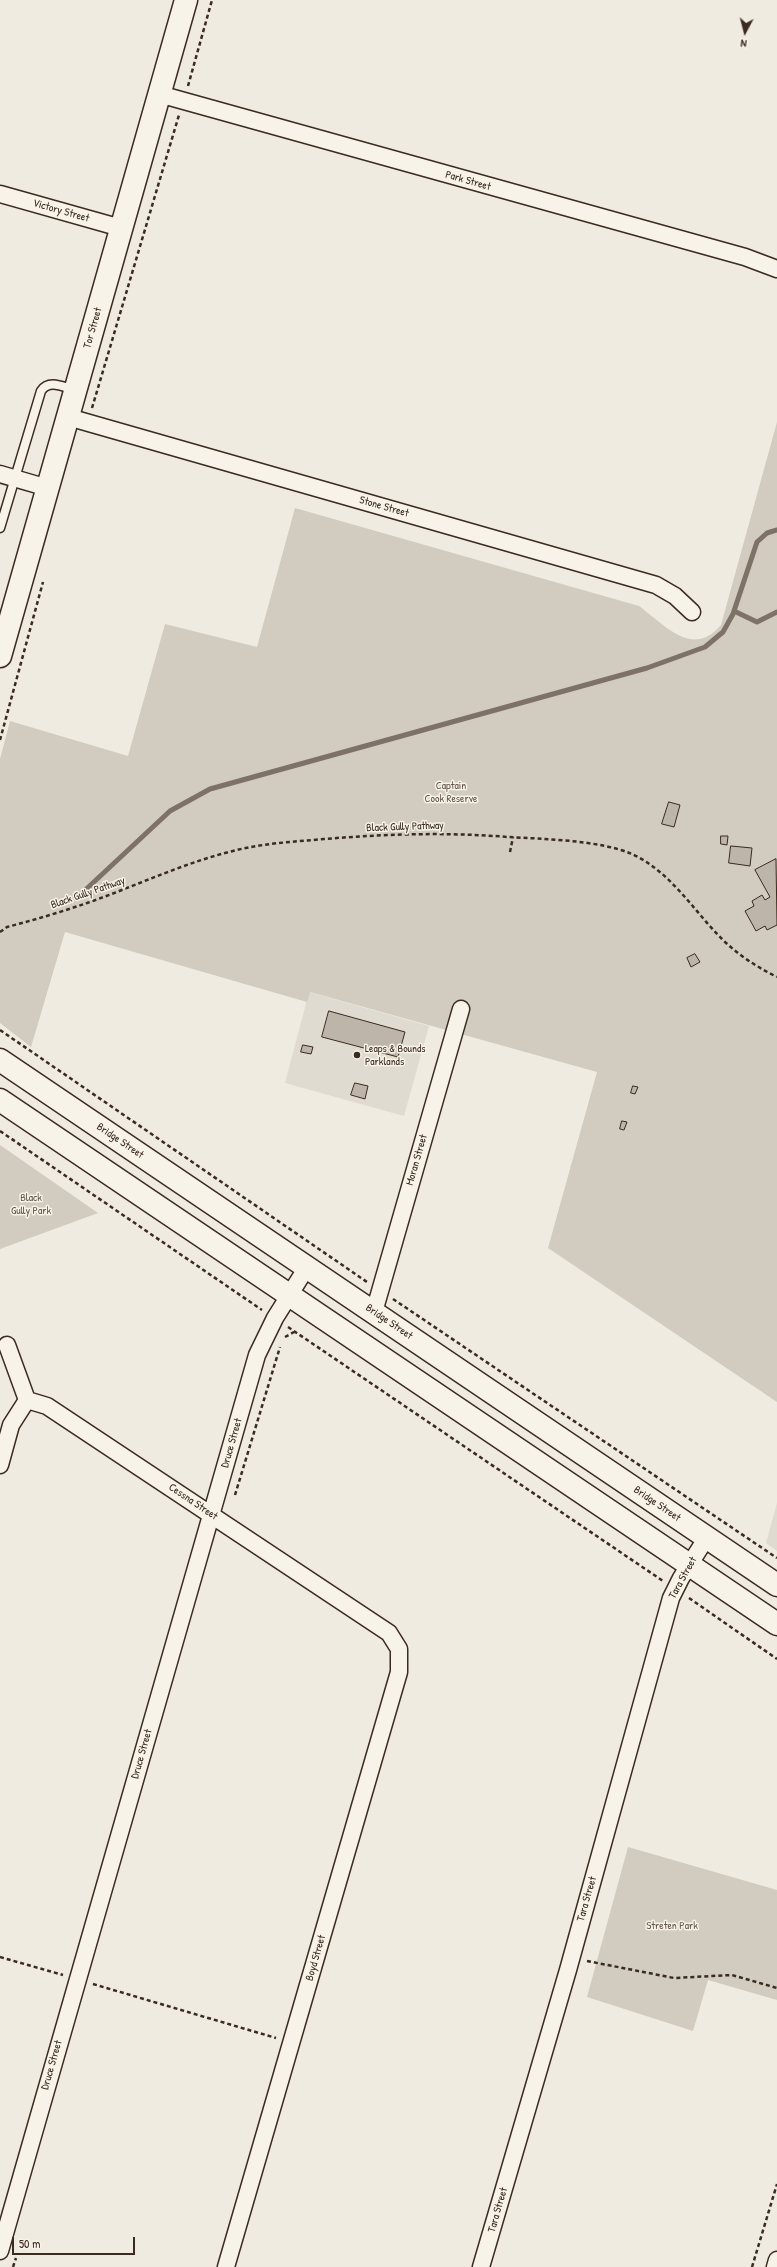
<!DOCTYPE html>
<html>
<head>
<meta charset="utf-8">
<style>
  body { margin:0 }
  #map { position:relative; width:777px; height:2267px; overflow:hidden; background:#efebe0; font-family:"Patrick Hand",sans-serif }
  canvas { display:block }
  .north { position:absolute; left:725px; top:12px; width:40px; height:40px; -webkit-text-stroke:3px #f7f3e8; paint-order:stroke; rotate:187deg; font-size:11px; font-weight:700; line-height:16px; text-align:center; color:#3b2a1e }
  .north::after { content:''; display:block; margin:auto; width:14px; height:18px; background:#3b2a1e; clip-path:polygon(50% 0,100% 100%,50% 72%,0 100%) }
  .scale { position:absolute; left:12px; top:2237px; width:123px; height:18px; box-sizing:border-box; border:2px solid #3b2a1e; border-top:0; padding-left:5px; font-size:12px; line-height:14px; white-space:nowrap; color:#3b2a1e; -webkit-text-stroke:3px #f7f3e8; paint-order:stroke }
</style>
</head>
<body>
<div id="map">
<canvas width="777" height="2267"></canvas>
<div class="north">N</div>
<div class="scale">50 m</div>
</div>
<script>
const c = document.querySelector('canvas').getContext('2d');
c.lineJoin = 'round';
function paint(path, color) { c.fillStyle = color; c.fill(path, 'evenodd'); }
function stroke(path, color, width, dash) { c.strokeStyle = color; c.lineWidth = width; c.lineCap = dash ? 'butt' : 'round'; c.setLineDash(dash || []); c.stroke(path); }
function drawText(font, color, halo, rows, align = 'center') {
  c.font = font + ' "Patrick Hand",sans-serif'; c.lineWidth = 3; c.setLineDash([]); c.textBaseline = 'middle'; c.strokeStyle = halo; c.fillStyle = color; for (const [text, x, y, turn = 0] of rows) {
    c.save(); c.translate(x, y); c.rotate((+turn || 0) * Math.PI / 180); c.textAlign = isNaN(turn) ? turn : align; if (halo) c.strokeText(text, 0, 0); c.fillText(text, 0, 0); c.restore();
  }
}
paint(new Path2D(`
  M309 992 429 1026 404 1116 285 1083Z
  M777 1503V1551L766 1543Z`), '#e0dbd0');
paint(new Path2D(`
  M777 422V1402L548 1248 597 1072 310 992 307 1002 65 932 31 1047 0 1023V759L10 721 128 756 165 624 257 647 295 508 639 606C665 625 692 659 721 625Z
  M0 1145 98 1213 0 1249Z
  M628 1847 777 1890V2000L708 1980 693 2031 587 1997Z`), '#d1cbc0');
stroke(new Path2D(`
  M734 611 757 622 777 612
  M81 894 170 811 210 789 647 668 705 647 723 632 733 614 757 542 767 533 777 530`), '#7e7266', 5);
const building = new Path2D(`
  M669 802 680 805 674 827 662 824Z
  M721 836H728L727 845 721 844Z
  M731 846 752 848 750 866 729 863Z
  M776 859 777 925 767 930 765 926 756 931 745 911 754 906 752 901 762 895 765 900 770 897 755 870Z
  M695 954 700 962 691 967 687 958Z
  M329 1011 405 1032 398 1057 322 1037Z
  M303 1045 313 1047 311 1054 301 1052Z
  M355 1083 368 1086 365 1099 351 1095Z
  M633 1086 638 1087 635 1094 631 1093Z
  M622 1121 627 1122 624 1130 620 1129Z`);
paint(building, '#bdb5aa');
stroke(building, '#3b2a1e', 1);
const lane = new Path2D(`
  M0 528 41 391C49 379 63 387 75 390`);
const street = new Path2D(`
  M159 94 745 257 777 269
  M0 194 121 228
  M68 417 656 585 675 596 692 612
  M0 474 48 488
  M374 1312 461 1009
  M7 1345 27 1400
  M27 1400 47 1406 389 1633 399 1649V1672L226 2267
  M0 1465 11 1425 27 1400
  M0 2251 257 1355 275 1318 307 1267
  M481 2267 568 1970 671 1598 681 1578 707 1537
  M775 2267 777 2260`);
const highway = new Path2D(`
  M0 656 186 0
  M0 1060 777 1585
  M0 1100 777 1624`);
stroke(lane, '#3b2a1e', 11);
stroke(street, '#3b2a1e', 19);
stroke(highway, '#3b2a1e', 25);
stroke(new Path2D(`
  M188 86 212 0
  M92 408 179 115
  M0 740 43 582
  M510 852 513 837
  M0 932 7 927C34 920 61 912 87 903 136 886 183 863 233 851 263 843 293 842 324 839 386 834 446 832 508 837 543 839 599 840 632 854 671 872 693 910 722 939 738 955 757 967 777 977
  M0 1030 367 1282
  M0 1131 262 1310
  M393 1299 777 1558
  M288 1327 663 1581
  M285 1337 294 1332
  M235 1495 280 1347
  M689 1598 777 1659
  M0 1957 63 1975
  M587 1961 674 1978 732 1975 777 1988
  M93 1984 276 2038
  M13 2267 16 2258
  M752 2267 777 2184`), '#3b2a1e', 2.5, [4, 3]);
stroke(lane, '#f7f3e8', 8);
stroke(street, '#f7f3e8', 16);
stroke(highway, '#f7f3e8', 22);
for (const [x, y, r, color] of [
  [357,1055,4,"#3b2a1e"]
]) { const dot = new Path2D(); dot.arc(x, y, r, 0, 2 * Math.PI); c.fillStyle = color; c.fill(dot); stroke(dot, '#f7f3e8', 1.5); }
drawText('11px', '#3b2a1e', '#f7f3e8', [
  ["Park Street",468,181,16],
  ["Victory Street",61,211,16],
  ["Tor Street",93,328,-74],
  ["Stone Street",384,507,16],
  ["Black Gully Pathway",405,827,-2],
  ["Black Gully Pathway",88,893,-19],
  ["Bridge Street",120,1141,34],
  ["Moran Street",417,1160,-74],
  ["Bridge Street",389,1322,34],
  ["Druce Street",232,1443,-74],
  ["Cessna Street",193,1502,34],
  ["Bridge Street",657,1504,34],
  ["Tara Street",683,1578,-61],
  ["Druce Street",142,1754,-74],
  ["Tara Street",587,1899,-74],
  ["Boyd Street",316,1958,-74],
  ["Druce Street",52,2065,-74],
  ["Tara Street",498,2210,-74]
]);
drawText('11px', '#605246', '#f7f3e8', [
  ["Captain",451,786],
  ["Cook Reserve",451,799],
  ["Black",31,1198],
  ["Gully Park",31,1211],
  ["Streten Park",672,1926]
]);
drawText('11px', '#3b2a1e', '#f7f3e8', [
  ["Leaps & Bounds",365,1049],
  ["Parklands",365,1062]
], 'left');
</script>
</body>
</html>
